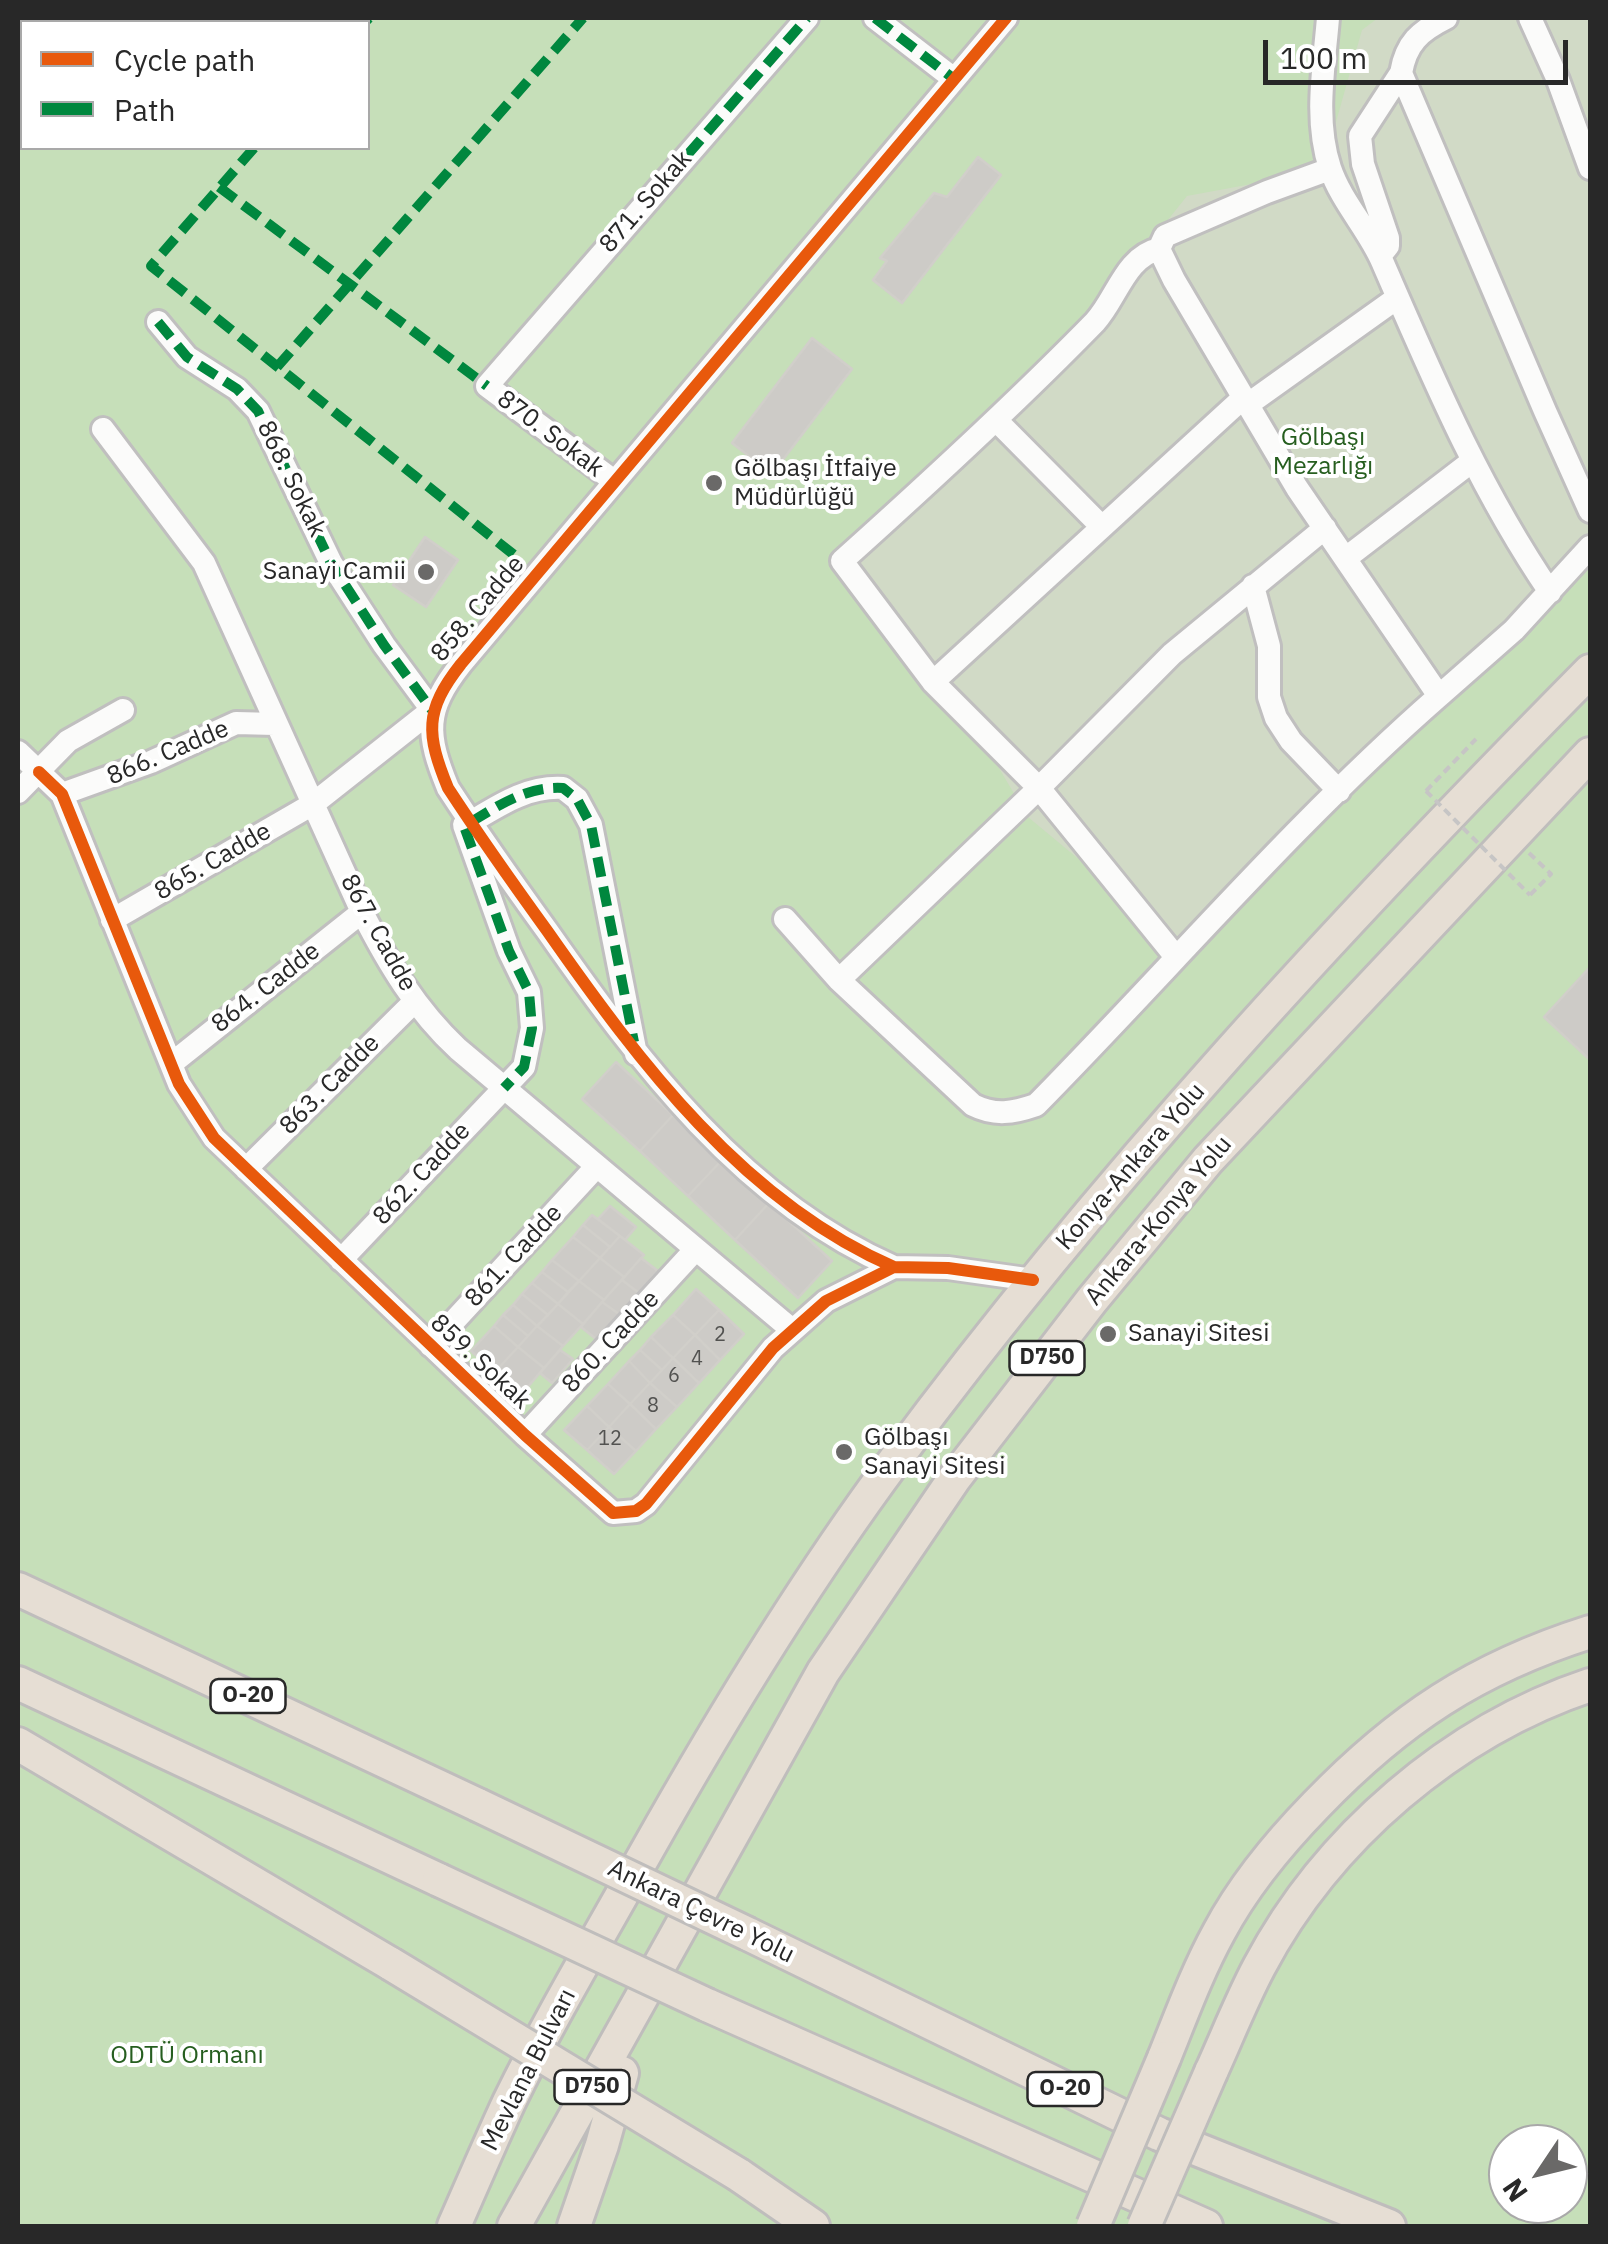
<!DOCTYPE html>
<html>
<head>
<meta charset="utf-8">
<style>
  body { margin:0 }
  #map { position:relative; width:1608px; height:2244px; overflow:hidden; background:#e6e3de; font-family:"IBM Plex Sans",sans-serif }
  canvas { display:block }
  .frame { position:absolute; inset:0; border:20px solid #282828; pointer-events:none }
  .legend { position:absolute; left:20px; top:20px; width:350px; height:130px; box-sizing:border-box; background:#fff; border:2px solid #a9a9a9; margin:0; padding:12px 18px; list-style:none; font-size:30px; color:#282828 }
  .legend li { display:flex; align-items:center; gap:20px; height:50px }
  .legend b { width:50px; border:2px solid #a9a9a9 }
  .north { position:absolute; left:1488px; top:2124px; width:100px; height:100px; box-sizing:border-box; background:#fff; border:2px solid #a9a9a9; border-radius:50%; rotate:235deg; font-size:28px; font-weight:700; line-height:40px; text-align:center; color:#282828 }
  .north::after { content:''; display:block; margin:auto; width:35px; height:45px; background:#6a6968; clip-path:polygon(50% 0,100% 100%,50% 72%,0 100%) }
  .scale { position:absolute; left:1263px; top:40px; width:305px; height:45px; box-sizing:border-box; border:5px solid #282828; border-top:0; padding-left:12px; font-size:30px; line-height:35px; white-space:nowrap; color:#282828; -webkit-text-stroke:8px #fff; paint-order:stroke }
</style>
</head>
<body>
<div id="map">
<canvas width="1608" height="2244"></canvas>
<div class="frame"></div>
<ul class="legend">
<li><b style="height:12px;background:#e8590c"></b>Cycle path</li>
<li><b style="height:12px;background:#00873e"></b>Path</li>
</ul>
<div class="north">N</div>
<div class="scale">100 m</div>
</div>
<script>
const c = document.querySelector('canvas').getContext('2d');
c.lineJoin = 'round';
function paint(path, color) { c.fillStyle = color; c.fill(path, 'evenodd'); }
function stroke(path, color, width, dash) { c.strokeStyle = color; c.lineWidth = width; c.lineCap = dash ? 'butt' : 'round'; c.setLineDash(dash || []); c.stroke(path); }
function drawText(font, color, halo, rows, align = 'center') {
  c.font = font + ' "IBM Plex Sans",sans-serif'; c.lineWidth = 8; c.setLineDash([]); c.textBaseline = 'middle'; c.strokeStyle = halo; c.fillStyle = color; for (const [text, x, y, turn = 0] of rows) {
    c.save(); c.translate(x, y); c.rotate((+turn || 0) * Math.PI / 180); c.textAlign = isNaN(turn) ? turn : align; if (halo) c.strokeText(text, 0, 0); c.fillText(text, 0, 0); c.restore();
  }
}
paint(new Path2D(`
  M18 18H1590V2226H18ZM22 22H368V148H22ZM1508 2144H1568V2204H1508Z`), '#c6dfb9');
paint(new Path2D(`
  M1378 18H1590V566L1548 610 1415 720 1187 962 1105 881 1028 817 943 674 851 559 1059 356 1187 196 1338 168 1334 129 1362 30Z`), '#d1dac6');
const building = new Path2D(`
  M978 157 1001 175 902 303 873 280 887 261 880 258 934 193 947 197Z
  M812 338 852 369 772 474 732 443Z
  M425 537 458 560 426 607 393 585Z
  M1590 967V1060L1544 1017Z
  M616 1062 673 1115 640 1151 582 1099Z
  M673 1115 722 1160 688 1196 640 1151Z
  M722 1160 769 1203 735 1240 688 1196Z
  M769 1203 832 1261 798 1298 735 1240Z
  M610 1206 636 1227 625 1240 598 1219Z
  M592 1215 620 1236 610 1247 583 1225Z
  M583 1225 610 1247 600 1258 573 1237Z
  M620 1236 644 1255 624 1277 600 1258Z
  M573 1237 600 1258 579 1281 552 1260Z
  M600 1258 624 1277 604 1300 579 1281Z
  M641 1258 658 1271 639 1293 622 1280Z
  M552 1260 579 1281 568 1292 542 1272Z
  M542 1272 568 1292 558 1304 532 1283Z
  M622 1280 639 1293 619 1314 602 1302Z
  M579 1281 604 1300 583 1324 558 1304Z
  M532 1283 558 1304 548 1315 522 1294Z
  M696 1289 719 1310 695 1335 673 1315Z
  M522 1294 548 1315 537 1326 513 1305Z
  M602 1302 619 1314 596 1339 581 1327Z
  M558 1304 583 1324 563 1346 537 1326Z
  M513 1305 537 1326 528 1336 503 1315Z
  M719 1310 744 1334 720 1360 695 1335Z
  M503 1315 528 1336 518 1347 494 1326Z
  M673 1315 695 1335 673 1358 651 1337Z
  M494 1326 518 1347 495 1372 471 1351Z
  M537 1326 563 1346 544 1368 518 1347Z
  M695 1335 720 1360 699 1383 673 1358Z
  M651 1337 673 1358 662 1370 640 1350Z
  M518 1347 544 1368 520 1396 495 1372Z
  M560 1350 573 1359 552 1383 540 1373Z
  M640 1350 662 1370 650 1383 629 1361Z
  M673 1358 699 1383 677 1407 650 1383Z
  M629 1361 650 1383 630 1404 608 1384Z
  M650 1383 677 1407 656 1429 630 1404Z
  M608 1384 630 1404 609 1427 587 1406Z
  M630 1404 656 1429 636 1451 609 1427Z
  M587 1406 609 1427 587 1450 564 1430Z
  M609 1427 636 1451 614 1474 587 1450Z`);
paint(building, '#cdcbc7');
stroke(building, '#d1cfca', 2.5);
const minor = new Path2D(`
  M875 18 954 79
  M1328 18C1324 67 1314 120 1330 168 1341 201 1368 229 1382 261 1433 378 1478 486 1550 592
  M1446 18C1420 31 1406 43 1401 73L1545 411 1590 511
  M1530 18 1558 80 1590 168
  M1330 169 1267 192 1165 236 1159 249 1174 280 1297 488 1439 696 1514 630 1590 547
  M1159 249C1125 257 1117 298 1095 322 1014 405 929 483 842 561L933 682 1039 788 1176 957
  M1380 256 1388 246V238L1363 164 1360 136 1401 73
  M1247 405 1397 298
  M997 421 1102 527
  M103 429 204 563 362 912C388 963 416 1010 458 1049L791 1329
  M614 481 487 386 807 18
  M1346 558 1471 462
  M1253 586 1269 646V697L1276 718 1291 741 1339 791
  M933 682 1243 398
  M18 752 62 794 179 1084 214 1138 525 1435 613 1513 636 1511 646 1504 773 1348 826 1301 894 1267 948 1268 1033 1280
  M18 792 68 741 123 710
  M62 794 151 762 236 723 275 724
  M471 822C501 804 528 786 563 788L577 799 591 825 636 1054
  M785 919 839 980 973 1105C995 1116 1013 1113 1036 1105 1170 969 1295 822 1439 696
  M112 920 313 804 432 710 384 645 331 563 258 411 237 389 187 357 158 322
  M839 980 1039 788 1172 654 1325 528
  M171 1064 362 912
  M246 1169 415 1001
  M341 1260 524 1067 532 1028 529 992 509 951 464 825
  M894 1267C744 1202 639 1062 548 932 514 885 480 837 448 788 426 734 424 711 461 664L1006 18
  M431 1346 597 1166
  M525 1435 696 1249`);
const highway = new Path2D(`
  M18 1589 478 1805
  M18 1683 439 1880
  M18 1744 391 1964
  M748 1934 1159 2134 1389 2226
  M707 2005 1206 2226
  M1164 2058C1181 2016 1197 1972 1219 1932 1244 1885 1279 1843 1316 1805 1399 1719 1476 1668 1590 1632
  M1211 2072C1227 2037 1241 2001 1259 1967 1327 1838 1452 1731 1590 1685
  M739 2175 813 2226
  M454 2226C472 2185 490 2143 509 2102 550 2018 599 1936 645 1854 721 1719 803 1584 895 1460 1104 1178 1344 920 1590 671
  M514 2226 823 1672 954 1479 1092 1300 1208 1160 1590 754
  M574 2226 602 2145 622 2073`);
stroke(minor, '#c0bfbf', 28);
stroke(highway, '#bfbdbc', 38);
stroke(new Path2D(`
  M1426 791 1476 739
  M1529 853 1551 874 1530 895`), '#c6c5c5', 4, [8, 5]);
stroke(minor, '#fbfbfa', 22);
stroke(highway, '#e6ded4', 32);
const highwayBridge = new Path2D(`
  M478 1805 748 1934
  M439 1880 707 2005
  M391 1964 739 2175
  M1093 2226 1164 2058
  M1144 2226 1211 2072`);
stroke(highwayBridge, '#bfbdbc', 38, []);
stroke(new Path2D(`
  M1426 791 1530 895`), '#c6c5c5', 4, [8, 5]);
stroke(highwayBridge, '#e6ded4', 32);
stroke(new Path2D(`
  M875 18 954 79
  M365 22 369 18
  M254 148 151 266 518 558
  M219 187 487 386
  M648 200 807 18
  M158 322 187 357 237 389 258 411 331 563 384 645 432 710
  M277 367 583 18
  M471 822C501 804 528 786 563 788L577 799 591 825 634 1042
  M465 829 509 951 529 992 532 1028 524 1067 504 1088`), '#00873e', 10, [20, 10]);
stroke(new Path2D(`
  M39 772 62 794 179 1084 214 1138 525 1435 613 1513 636 1511 646 1504 773 1348 826 1301 894 1267 948 1268 1033 1280
  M894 1267C744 1202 639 1062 548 932 514 885 480 837 448 788 426 734 424 711 461 664L1006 18`), '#e8590c', 12);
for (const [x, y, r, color] of [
  [714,483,10,"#6a6968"],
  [426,572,10,"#6a6968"],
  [1108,1334,10,"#6a6968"],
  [844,1452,10,"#6a6968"]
]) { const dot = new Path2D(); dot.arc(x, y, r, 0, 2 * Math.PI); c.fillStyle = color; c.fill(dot); stroke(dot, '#fff', 4); }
drawText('20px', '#525250', null, [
  ["2",720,1335],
  ["4",697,1359],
  ["6",674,1376],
  ["8",653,1406],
  ["12",610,1439]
]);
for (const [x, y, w] of [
  [1047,1358,75],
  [248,1696,75],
  [592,2087,75],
  [1065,2089,75]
]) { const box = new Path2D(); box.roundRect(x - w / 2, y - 17, w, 34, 8); c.fillStyle = '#fff'; c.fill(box); stroke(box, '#282828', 2.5); }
drawText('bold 22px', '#282828', null, [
  ["D750",1047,1358],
  ["O-20",248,1696],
  ["D750",592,2087],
  ["O-20",1065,2089]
]);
drawText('25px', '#282828', '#fff', [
  ["871. Sokak",646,202,-49],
  ["870. Sokak",550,434,37],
  ["868. Sokak",291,479,64],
  ["858. Cadde",478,609,-50],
  ["866. Cadde",168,753,-23],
  ["865. Cadde",213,862,-30],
  ["867. Cadde",378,933,61],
  ["864. Cadde",266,988,-38],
  ["863. Cadde",330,1085,-45],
  ["Konya-Ankara Yolu",1131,1167,-49],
  ["862. Cadde",422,1174,-47],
  ["Ankara-Konya Yolu",1159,1221,-50],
  ["861. Cadde",514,1256,-47],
  ["860. Cadde",611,1342,-47],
  ["859. Sokak",480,1362,43],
  ["Ankara Çevre Yolu",701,1912,26],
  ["Mevlana Bulvarı",529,2070,-63]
]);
drawText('25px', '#265e1f', '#fff', [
  ["Gölbaşı",1323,438],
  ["Mezarlığı",1323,467],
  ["ODTÜ Ormanı",187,2056]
]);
drawText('25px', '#282828', '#fff', [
  ["Gölbaşı İtfaiye",734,469],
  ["Müdürlüğü",734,498],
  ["Sanayi Camii",406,572,"right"],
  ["Sanayi Sitesi",1128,1334],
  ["Gölbaşı",864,1438],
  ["Sanayi Sitesi",864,1467]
], 'left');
</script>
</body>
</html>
